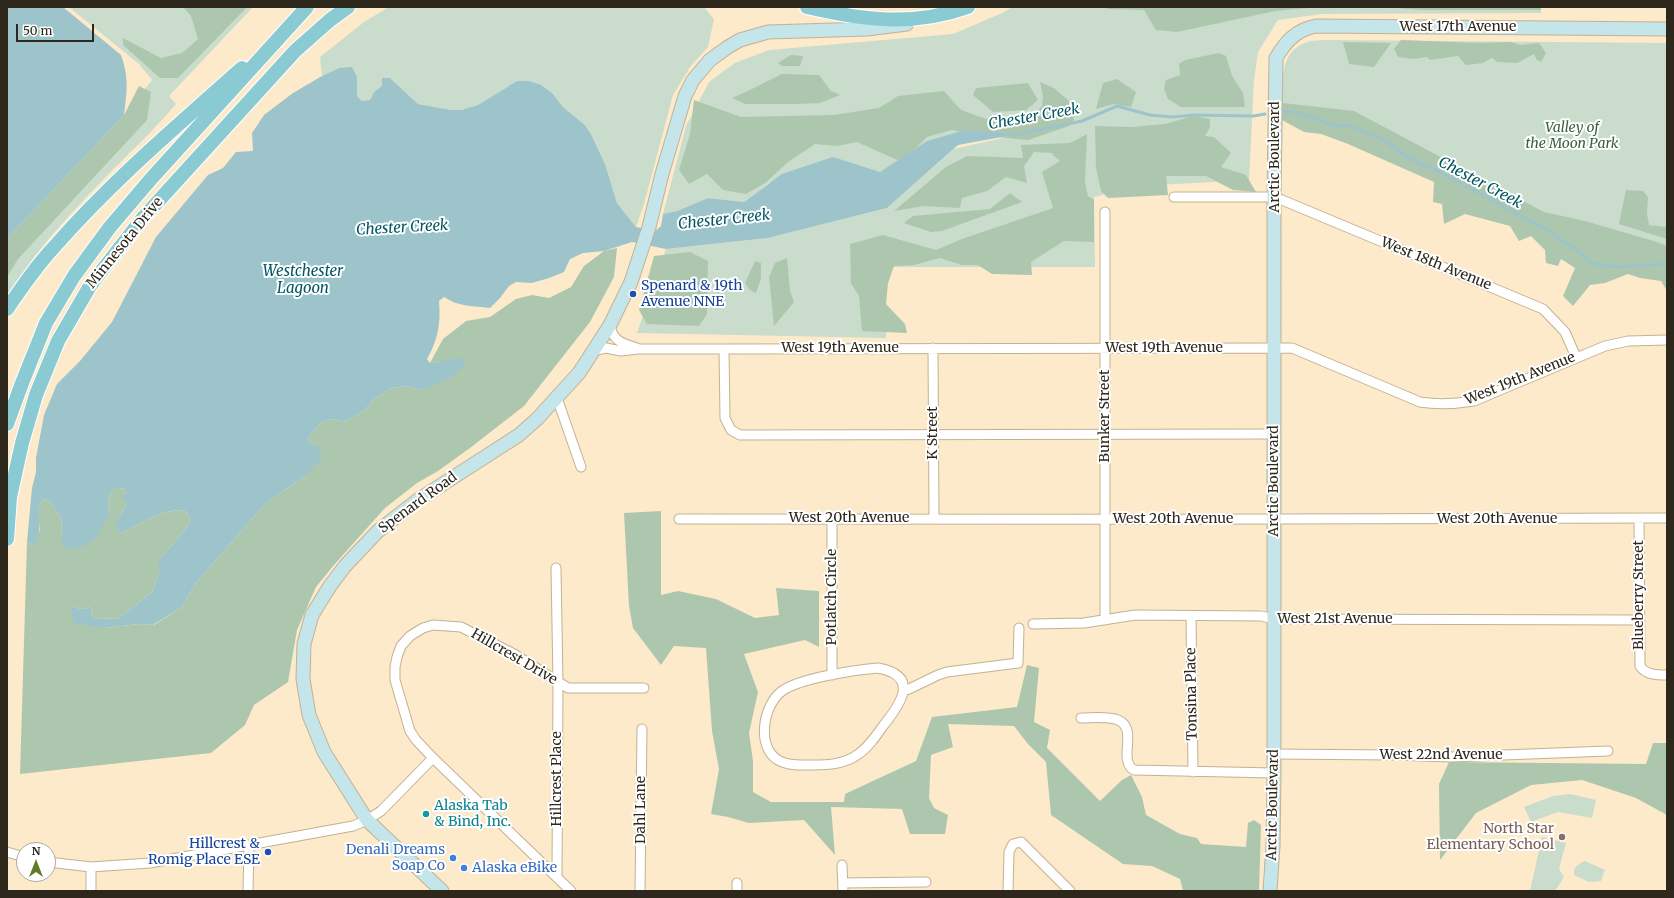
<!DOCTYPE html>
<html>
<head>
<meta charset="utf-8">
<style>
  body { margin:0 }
  #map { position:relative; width:1674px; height:898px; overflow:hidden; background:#fdeaca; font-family:Merriweather,serif }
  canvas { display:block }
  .frame { position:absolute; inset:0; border:8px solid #2e271b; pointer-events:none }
  .north { position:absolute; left:16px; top:842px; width:40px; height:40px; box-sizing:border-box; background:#fff; border:1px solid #aba9a4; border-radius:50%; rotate:0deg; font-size:11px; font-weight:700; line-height:16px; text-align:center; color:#2e271b }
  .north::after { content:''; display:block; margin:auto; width:14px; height:18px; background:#647929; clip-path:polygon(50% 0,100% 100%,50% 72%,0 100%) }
  .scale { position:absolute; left:16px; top:24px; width:78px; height:18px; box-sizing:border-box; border:2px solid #2e271b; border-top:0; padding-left:5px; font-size:12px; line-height:14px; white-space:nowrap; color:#2e271b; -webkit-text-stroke:3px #fff; paint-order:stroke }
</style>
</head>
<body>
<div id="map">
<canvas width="1674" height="898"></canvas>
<div class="frame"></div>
<div class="north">N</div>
<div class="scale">50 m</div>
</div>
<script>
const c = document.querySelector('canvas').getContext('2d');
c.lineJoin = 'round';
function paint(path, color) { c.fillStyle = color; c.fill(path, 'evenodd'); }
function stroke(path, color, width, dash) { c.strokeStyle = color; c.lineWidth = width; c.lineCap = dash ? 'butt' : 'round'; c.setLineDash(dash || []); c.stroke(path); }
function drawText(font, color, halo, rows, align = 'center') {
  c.font = font + ' Merriweather,serif'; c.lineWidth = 4; c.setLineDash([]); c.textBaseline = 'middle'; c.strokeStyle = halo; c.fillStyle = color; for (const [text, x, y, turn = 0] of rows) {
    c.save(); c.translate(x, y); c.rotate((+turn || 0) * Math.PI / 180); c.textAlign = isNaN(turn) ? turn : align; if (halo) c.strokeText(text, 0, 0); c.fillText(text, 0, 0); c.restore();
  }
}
paint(new Path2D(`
  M69 7H253L169 96 176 104C153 132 125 156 100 183 66 218 32 255 7 297V239L124 115 152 80 139 64Z
  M389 7H704L714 19 708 47 690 67 673 95 644 204 636 227 617 203 605 164 591 134 585 125 563 107 553 94 507 87 478 105 461 110H452L418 104 390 78 382 79V86L374 92 370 100 362 101 357 96V77L339 68 322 76 320 57 364 22Z
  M1012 7H1541V13L1321 14 1278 20 1258 52 1254 80 1249 180 1139 186 1094 197 1095 267H886V338L637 333 666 249 768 238 887 208 954 149 1016 135 965 130 871 179 769 183 744 202 708 198 677 211 663 214 686 126 709 82 735 63 769 50 953 34 1002 13Z
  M1330 40 1667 43V266L1546 229 1283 111C1284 84 1276 50 1311 41 1317 40 1324 40 1330 40Z
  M1570 794 1596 800 1592 818 1558 812 1531 822 1524 807 1553 796Z
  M1542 837 1566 843 1559 869 1564 877 1555 891H1530Z
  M1585 861 1605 870 1601 881 1589 882 1574 875C1573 867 1578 864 1585 861Z`), '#cadccc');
paint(new Path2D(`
  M183 7H247L178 78H160L123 45V38L161 58 182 53 198 39 191 16Z
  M1104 7H1319L1275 11 1177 32 1156 30 1144 10 1108 9Z
  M1383 7H1541V10H1422Z
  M1401 40 1478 43 1511 42 1520 45 1539 43 1546 53 1541 62 1537 60 1534 54 1517 63 1497 62 1492 58 1483 63 1466 65 1458 56 1430 60 1427 57 1413 59 1398 57 1394 49Z
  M1343 42 1391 43 1374 67 1349 64Z
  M1219 53 1226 56 1232 76 1243 93 1245 107H1181L1168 99 1164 89 1166 80 1180 75 1179 64 1185 60Z
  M791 55 803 56 800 66H782L778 63Z
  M782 74 819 75 831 91 840 95 820 103 796 104H745L732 98 748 91Z
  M1117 79 1136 92 1131 107 1114 104 1096 109 1103 83Z
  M1040 82 1054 88 1070 102 1074 120 1069 126 1028 140 976 135 952 130 927 137 902 162 857 142 837 146 815 144 788 162 765 183 746 194 723 190 707 174 689 184 679 170 690 134 694 100 741 117 834 115 879 108 898 96 944 91 961 110 998 123 1029 119 1042 106 1043 96Z
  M1028 83 1038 100 1026 110 993 112 973 95 976 88Z
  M139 86 151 92 147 120 18 259 7 277V239L124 115Z
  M1283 103 1354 111 1544 212 1585 221 1657 242 1667 246V291L1661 281 1640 278 1628 274 1605 283 1590 285 1573 306 1563 296 1575 268 1561 259 1558 266 1546 263 1545 250 1531 236 1519 241 1510 226 1465 214 1444 224 1442 204 1433 202 1434 182 1348 144 1321 134 1304 132 1282 120Z
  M1193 116 1210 119V127L1205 136 1214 137 1231 153 1221 167 1246 175 1256 192 1233 190 1206 176H1166L1168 195 1108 198 1101 191 1096 168 1095 126 1131 127 1165 124Z
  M1087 134 1085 182 1088 196 1094 200V242L1064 241 1031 262 1032 275 992 274 978 265H962L940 258 914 265 894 266 888 283 886 304 905 324 907 333 862 331 859 296 851 283 850 244 883 235 936 250 962 239 1053 208 1042 172 1060 161 1052 154 1053 153 1034 152 1024 166 1027 183 1006 177 987 191 962 198 960 208 924 206 894 211 946 167 967 156 1023 158 1021 145 1070 143Z
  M1626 190 1643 191 1648 197 1647 214 1649 225 1667 227V239L1619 224Z
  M1010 193 1022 202 942 231 931 232 904 223 913 216 990 209Z
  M617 248 614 277 590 322 524 406 470 448 438 471 417 483 385 508 334 565 316 587 297 630 288 682 254 705 245 725 211 753 20 774 27 542 33 545 40 530 38 516 39 505 44 499 51 503 62 519 61 536 109 514 108 498 112 490 124 488 128 492 127 503 119 518 122 533C142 522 162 509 185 510L191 520 188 526 159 560V573L152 592 118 619 92 618 91 607 82 609 72 607 105 628 138 624 154 625 182 607 196 583 265 504 305 476 318 446 309 442 308 439C318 425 325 413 343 422L364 411 374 399 391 388 406 386 421 390 443 361 430 363 443 339 466 321 490 317 516 299 532 295 549 298 571 287 584 266 604 251Z
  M690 252 708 261 707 314 699 326 647 324 639 310 654 256Z
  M787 258 790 291 794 302 774 326 769 277 775 263Z
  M755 261 761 263V278L756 293 750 290 745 283Z
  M661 511V595L678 591 716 599 755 618 779 615 776 588 819 591V647L805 640 744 654 758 692 749 733 753 761V792L771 802H844L845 794 916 761 932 717 1017 707 1027 665 1039 668 1034 722 1050 730 1047 748 1100 801 1122 780 1131 775 1142 797 1146 815 1180 834 1197 838 1201 844 1246 847 1248 823 1254 820 1261 825 1259 891H1183L1180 879 1152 866 1123 864 1051 815 1046 762 1028 744 1014 726 948 724 953 747 931 755 929 798 934 808 948 815 945 834H910L902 809 831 807 835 855 804 820 749 823 728 817 711 814 719 769 712 731 706 648 674 646 661 665 633 628 629 606 624 513Z
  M1653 743H1667V815L1636 798 1582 780 1531 785 1476 813 1440 860 1439 784 1449 762 1646 764Z`), '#adc7af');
paint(new Path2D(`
  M7 7H63L121 55C129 77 127 92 124 115L7 239Z
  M352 67 357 77V96L362 101 370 100 374 92 382 86V78H390L418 104 452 110H461L478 105 517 81H529L541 85 553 94 563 107 585 125 591 134 605 164 617 203 636 227 655 231 661 226 663 214 677 211 708 198 744 202 782 174 833 157 880 172 927 141 965 130 1018 134 958 145 887 208 768 238 666 249 632 242 604 251 583 253 570 259 564 272 549 278 532 283 516 282 509 286 500 298 490 308C473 306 459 307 444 297L439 301C441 323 438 340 427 359L430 363 459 358 464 360V366L449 379 421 390 406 386 391 388 374 399 364 411 343 422C325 413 318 425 308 439L309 442 318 446 322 454 319 461 305 476 265 504 196 583 182 607 153 625 138 624 105 628 75 623 72 617V607L82 609 91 607 92 618 118 619 152 592 159 573V560L188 526 191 520 185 510C162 509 142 522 122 533L115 528 119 518 127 503 124 500 123 496 127 492 124 488 112 490 108 498 109 514 95 539 83 546 69 549 63 546 61 536 62 519 51 503 44 499 39 505C38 517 41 528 38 540L33 545 27 542 32 488 36 472V458L44 415 57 384 80 361 112 322 156 237 208 175 223 168 236 152 253 151 252 133 264 115 293 93 322 76 339 68Z`), '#9dc4cb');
stroke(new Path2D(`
  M1283 111 1295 112 1335 126 1349 125 1385 141 1410 159 1434 169 1546 229 1571 246 1592 263 1616 267 1662 264 1667 266
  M1015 135 1082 121 1117 106 1150 115 1172 117 1195 115 1254 116 1265 114`), '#9dc4cb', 3);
const street = new Path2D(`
  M1174 197H1274L1282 200 1543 309 1565 332 1576 357
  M1105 212V620
  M610 325C612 341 624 344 637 348
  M933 348 934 518
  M724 349 725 418 731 430 740 435 1274 434
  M592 351 606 348 621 351 638 349H724L1292 348 1420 402C1439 405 1455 404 1474 401L1605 346 1628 341 1667 340
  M557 398 581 467
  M679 519C1008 519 1338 520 1667 518
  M832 519V675
  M1639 519 1640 666C1646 675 1657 675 1667 675
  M556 568 558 682 557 877
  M1191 616 1193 772
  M1033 624 1084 623 1135 615 1261 616 1274 619 1639 620
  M878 668C921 676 900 705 883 726 876 736 868 748 857 755 844 764 829 765 813 765 802 765 788 766 778 760 756 747 763 705 782 691 800 678 855 670 878 668Z
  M904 690 909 689 938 675 947 672 1018 663 1019 628
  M1081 718C1092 718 1108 716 1118 720 1139 729 1117 760 1134 770L1274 773
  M1274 754 1392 755 1451 757 1608 751
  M7 852 24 857
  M48 862 91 867 150 863 353 826 367 820 381 811 433 758
  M842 865 843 891
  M737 883V891
  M843 883 926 882
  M91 891V867
  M248 891 249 845
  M571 891 433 758 416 740 410 731 395 680V667L397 657 401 646 410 636 423 628 433 625 461 627 514 654 568 688H644
  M640 891 642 729
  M1008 891 1009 852 1013 844 1021 842 1070 891`);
const secondary = new Path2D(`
  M442 891 367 820 324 752 309 715 303 679 304 644 312 615 330 586 345 566 378 531 418 500 519 435 537 419 579 373 610 325 631 282 649 227 662 174 685 96 693 80 710 60 728 47 740 40 768 32 867 29 907 24
  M1270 891 1273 846 1274 773V197L1276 58C1286 41 1296 30 1316 26L1667 29`);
const primary = new Path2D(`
  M807 7C863 20 912 27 968 7
  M7 309C22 287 37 265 55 246 112 181 178 125 242 68
  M7 424 22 383 46 323 74 276 110 227 150 180 307 7
  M7 539 10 497 22 443 36 395 58 341 90 286 142 219 295 51 330 20 348 7`);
stroke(street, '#c3b193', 11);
stroke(secondary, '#c3b193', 15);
stroke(primary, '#fff', 16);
stroke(street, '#fff', 9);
stroke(secondary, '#c4e5e9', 13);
stroke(primary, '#8acbd3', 14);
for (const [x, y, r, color] of [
  [633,294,4,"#1a4fb4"],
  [426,814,4,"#0f9aa8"],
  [1562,837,4,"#8d6e63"],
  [268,852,4,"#1a4fb4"],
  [453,858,4,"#3f7fe0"],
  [464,868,4,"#3f7fe0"]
]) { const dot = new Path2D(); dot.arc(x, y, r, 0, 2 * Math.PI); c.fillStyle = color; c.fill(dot); stroke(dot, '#fff', 1.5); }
drawText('14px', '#2e271b', '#fff', [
  ["West 17th Avenue",1458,27],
  ["Arctic Boulevard",1275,157,-90],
  ["Minnesota Drive",125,243,-51],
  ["West 18th Avenue",1436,264,22],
  ["West 19th Avenue",840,348],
  ["West 19th Avenue",1164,348],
  ["West 19th Avenue",1520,379,-22],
  ["Bunker Street",1105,416,-90],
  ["K Street",933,433,-90],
  ["Arctic Boulevard",1274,481,-90],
  ["Spenard Road",418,503,-36],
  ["West 20th Avenue",849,518],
  ["West 20th Avenue",1173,519],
  ["West 20th Avenue",1497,519],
  ["Blueberry Street",1639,595,-90],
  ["Potlatch Circle",832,597,-90],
  ["West 21st Avenue",1335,619],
  ["Hillcrest Drive",514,657,30],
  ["Tonsina Place",1192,694,-91],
  ["West 22nd Avenue",1441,755],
  ["Hillcrest Place",557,779,-90],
  ["Arctic Boulevard",1273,805,-89],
  ["Dahl Lane",641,810,-90]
]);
drawText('italic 14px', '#38603d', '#fff', [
  ["Valley of",1572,128],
  ["the Moon Park",1572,144]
]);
drawText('14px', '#164399', '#fff', [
  ["Spenard & 19th",641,286],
  ["Avenue NNE",641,302],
  ["Hillcrest &",260,844,"right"],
  ["Romig Place ESE",260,860,"right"]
], 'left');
drawText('14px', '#0d838f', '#fff', [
  ["Alaska Tab",434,806],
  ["& Bind, Inc.",434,822]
], 'left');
drawText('14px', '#785e54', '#fff', [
  ["North Star",1554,829],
  ["Elementary School",1554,845]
], 'right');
drawText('14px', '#366cbe', '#fff', [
  ["Denali Dreams",445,850],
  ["Soap Co",445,866],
  ["Alaska eBike",472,868,"left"]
], 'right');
drawText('italic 15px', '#005662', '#fff', [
  ["Chester Creek",1034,117,-10],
  ["Chester Creek",1480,183,28],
  ["Chester Creek",724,220,-6],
  ["Chester Creek",402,228,-3],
  ["Westchester",303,272],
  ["Lagoon",303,289]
]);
</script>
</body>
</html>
